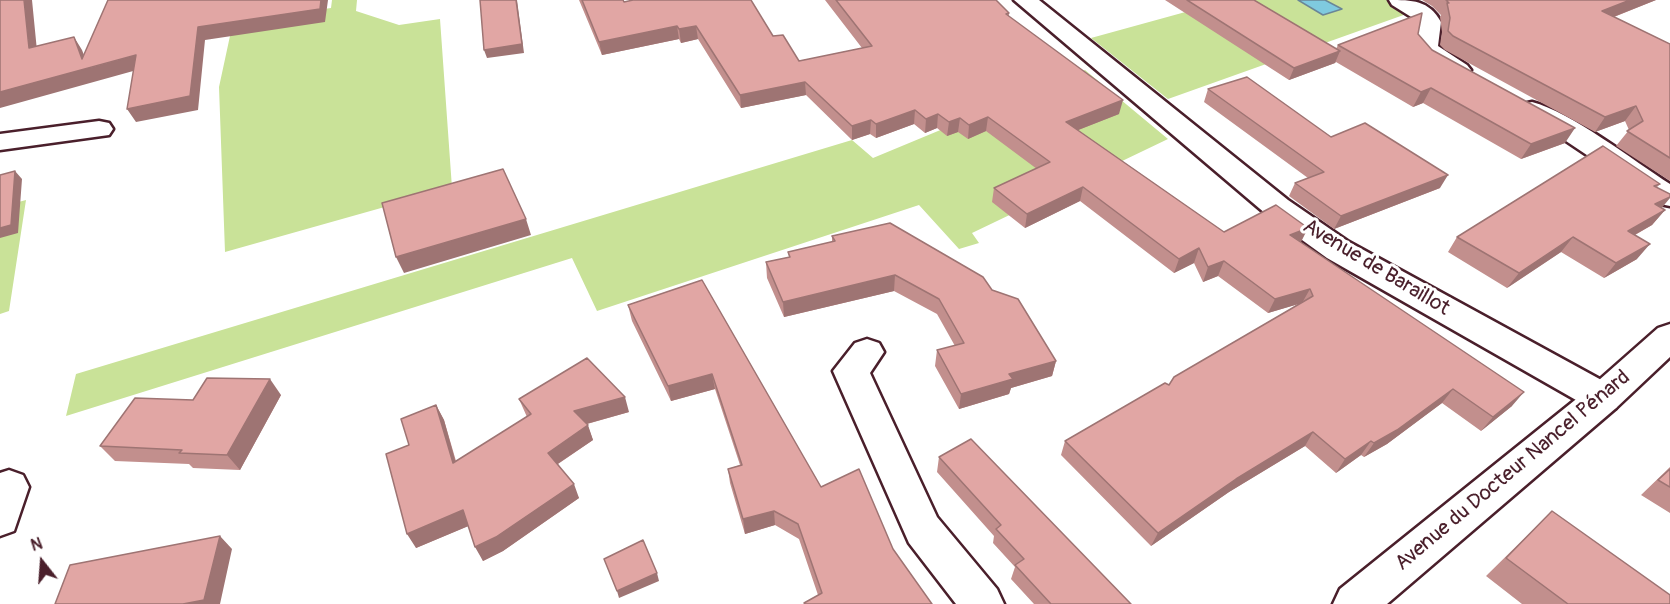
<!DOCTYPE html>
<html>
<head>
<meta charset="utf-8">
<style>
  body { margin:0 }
  #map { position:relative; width:1670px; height:604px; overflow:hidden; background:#fff; font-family:Pangolin,sans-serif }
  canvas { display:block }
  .north { position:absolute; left:12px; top:532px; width:60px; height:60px; -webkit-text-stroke:4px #fff; paint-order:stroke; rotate:343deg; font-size:16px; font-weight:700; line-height:24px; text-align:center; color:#4a1f2b }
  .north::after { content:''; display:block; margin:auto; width:21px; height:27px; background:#4a1f2b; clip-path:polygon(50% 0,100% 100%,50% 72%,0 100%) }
</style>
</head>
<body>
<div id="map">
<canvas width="1670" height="604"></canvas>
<div class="north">N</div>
</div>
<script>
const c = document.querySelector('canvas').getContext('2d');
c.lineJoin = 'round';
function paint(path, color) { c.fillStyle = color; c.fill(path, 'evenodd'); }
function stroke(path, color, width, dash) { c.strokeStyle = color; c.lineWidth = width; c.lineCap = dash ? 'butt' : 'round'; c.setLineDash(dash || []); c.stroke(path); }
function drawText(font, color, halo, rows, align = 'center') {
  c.font = font + ' Pangolin,sans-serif'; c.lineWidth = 6; c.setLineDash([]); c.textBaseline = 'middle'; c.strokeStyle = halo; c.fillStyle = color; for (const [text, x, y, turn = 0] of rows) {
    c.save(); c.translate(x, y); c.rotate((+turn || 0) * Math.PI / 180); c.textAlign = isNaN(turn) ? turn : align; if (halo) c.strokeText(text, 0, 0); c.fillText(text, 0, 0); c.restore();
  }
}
paint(new Path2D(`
  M332 0H357L356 11 399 25 440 19 452 188 225 252 219 87 233 22 331 8Z
  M1229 0H1390L1412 12 1168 99 1091 38Z
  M1085 70 1168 139 972 233 979 243 959 249 919 205 597 311 572 258 66 416 76 374 852 140 873 158Z
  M26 200 9 311 0 314V207Z`), '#c9e298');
const water = new Path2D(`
  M1298 0H1325L1342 9 1323 15Z`);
paint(water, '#7fcadf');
stroke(water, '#6a8697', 1.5);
const minor = new Path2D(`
  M1014 0H1039L1288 200 1349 242 1616 388 1621 398 1616 408 1603 412 1590 408 1327 258 1266 214Z
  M1389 0C1412 0 1429 0 1441 22L1438 46 1467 65 1471 70 1467 75C1447 80 1424 63 1413 47L1418 29 1416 20 1392 5Z
  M1532 102C1571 112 1634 161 1670 184V206L1660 204 1560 137 1523 116 1519 110 1523 104Z
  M99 121 109 123 113 129 109 135 0 150V134Z
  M867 339 879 343 884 352 870 373 937 517 997 589 1004 604H956L909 543 833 371 855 343Z
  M9 470 23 475 29 487 14 531 0 536V473Z`);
const secondary = new Path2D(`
  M1670 324V357L1616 408 1387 604H1333L1340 589 1590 388 1658 328Z`);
stroke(minor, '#4a1f2b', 5);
stroke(secondary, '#4a1f2b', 5);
paint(minor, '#fff');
paint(secondary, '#fff');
paint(new Path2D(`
  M579 0H623L624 2 773 36 799 61 862 48 825 0H996L1009 13V16L1119 114 1078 130 1224 232 1301 242 1512 406 1481 431 1442 403 1387 444 1364 457 1361 455 1336 473 1305 446 1229 492 1151 546 1061 455 1065 441 1169 385 1298 304 1268 313 1218 276 1203 282 1194 263 1174 273 1080 201 1025 228 992 202 994 188 1037 169 986 131 968 139 958 132 947 136 937 128 925 133 914 124 876 138 870 134 852 140 806 95 741 108 698 39 681 43 679 39 602 55Z
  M1165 0H1254L1336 49 1338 45 1418 34 1432 50 1565 143 1521 159 1423 103 1413 107 1336 62 1335 63 1289 80Z
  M1422 0H1656L1614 17 1670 44V181L1616 146 1629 130 1625 121 1595 132 1445 50 1440 45 1442 32 1440 17 1441 15 1432 6Z
  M1208 89 1331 137 1440 188 1334 229 1289 196 1295 183 1308 178 1204 102Z
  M1660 184 1657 187 1661 208 1665 210 1652 225 1635 235 1637 259 1604 278 1561 252 1507 288 1448 252 1457 237Z
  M832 236 992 290 1056 361 1052 376 1011 388 1009 394 959 409 935 366 937 350 955 346 937 314 894 291 784 317 767 278 766 262 789 257 788 252 832 242Z
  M702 280 821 487 893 549 932 604H804V603L818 595 799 539 775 525 745 534 730 483 728 469 740 465 715 389 671 401 632 321 628 305Z
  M281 395 240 470 193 468 189 464 115 461 100 446 193 400Z
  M519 399 629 412 587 424 593 440 558 464 579 498 503 551 483 561 468 526 416 548 409 445 436 405 444 420 456 461 527 417Z
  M939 457 1131 604H1034L1011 579 1015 567 993 543 994 536 937 472Z
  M1670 467V513L1641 495Z
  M1552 511 1670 604H1522L1486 576Z`), '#c28f8d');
paint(new Path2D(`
  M24 0H32L38 61 29 48Z
  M321 0H328L325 22 205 40 198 110 136 122 127 109 198 27Z
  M516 0H517L524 53 487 58 484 50Z
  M1630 0H1656L1593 25 1602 11Z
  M677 26 679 39 602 55 599 42Z
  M696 26 698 39 681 43 679 29Z
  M74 37 82 50 89 68 136 55 144 68 0 108V92L82 59Z
  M1340 51 1335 63 1289 80 1294 68Z
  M805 82 806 95 741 108 740 95Z
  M1431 88 1423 103 1413 107 1421 92Z
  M1123 100 1119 114 1063 136 1066 122Z
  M1636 106 1625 121 1595 132 1605 117Z
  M915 110 914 124 876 138V124Z
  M938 114 937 128 925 133 926 119Z
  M988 117 986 131 968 139 969 125Z
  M960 118 958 132 947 136 949 122Z
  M871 120 870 134 852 140V126Z
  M1575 128 1565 143 1521 159 1531 144Z
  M15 171 22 179 18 233 0 238V228Z
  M1448 175 1440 188 1334 229 1341 216Z
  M1083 187 1080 201 1025 228 1027 214Z
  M1670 197V198L1660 210 1655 204Z
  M1665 210 1652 225 1615 246 1628 231Z
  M526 219 531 235 404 273 396 257Z
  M1308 228 1301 242 1283 249 1290 235Z
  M1573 237 1561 252 1507 288 1519 273Z
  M1650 244 1637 259 1604 278 1616 263Z
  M1199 248 1194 263 1174 273 1179 259Z
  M1224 261 1218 276 1203 282 1208 267Z
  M895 275 894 291 784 317 783 302Z
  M1310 289 1302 303 1268 313 1275 299Z
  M1056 361 1052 376 1011 388 1009 394 959 409 961 394 1009 374Z
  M712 374 715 389 671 401 668 386Z
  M270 379 281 395 240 470 227 455Z
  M1453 389 1442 403 1387 444 1364 457 1374 443Z
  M1524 392 1512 406 1481 431 1493 417Z
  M625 397 629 412 579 426 574 411Z
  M436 405 444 420 460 478 453 463Z
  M588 425 593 440 553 467 548 453Z
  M1313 432 1305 446 1229 492 1151 546 1158 533 1236 479Z
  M1371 441 1361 455 1336 473 1345 459Z
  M574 484 579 498 503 551 483 561 475 547Z
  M463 510 471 525 416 548 407 534Z
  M774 511 775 525 745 534 743 519Z
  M220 536 232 549 220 604H183Z
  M657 573 659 581 619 598 617 591Z`), '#9e7473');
const building = new Path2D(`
  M0 0H24L29 48 74 37 82 59 108 0H321L320 9 198 27 190 96 127 109 136 55 0 92Z
  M480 0H516L522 44 484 50Z
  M582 0H623L624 2 633 0H751L773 36 783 35 799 61 872 46 836 0H996L1009 13 1006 14 1123 100 1066 122 1224 232 1276 205 1308 228 1290 235 1524 392 1493 417 1453 389 1397 430 1374 443 1371 441 1345 459 1313 432 1236 479 1158 533 1065 441 1165 383 1169 385 1174 377 1313 296 1310 289 1275 299 1224 261 1208 267 1199 248 1179 259 1083 187 1027 214 994 188 1050 162 988 117 969 125 960 118 949 122 938 114 926 119 915 110 876 124 871 120 852 126 805 82 740 95 696 26 679 29 677 26 599 42Z
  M1187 0H1254L1340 51 1294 68Z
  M1446 0H1630L1602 11 1670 44V158L1627 131 1643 121 1636 106 1605 117 1453 36 1448 31 1450 18 1447 3H1449Z
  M1422 13 1418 34 1432 50 1575 128 1531 144 1431 88 1421 92 1338 45Z
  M1247 77 1331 137 1365 123 1448 175 1341 216 1295 183 1324 172 1208 89Z
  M1603 146 1660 184 1654 186 1670 194V197L1655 204 1665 210 1628 231 1650 244 1616 263 1573 237 1519 273 1457 237Z
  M503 169 526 219 396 257 382 203Z
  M15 171 11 225 0 228V175Z
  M890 223 983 277 992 290 1018 299 1056 361 1009 374 1013 379 961 394 937 350 964 343 939 299 895 275 783 302 766 262 790 257 788 252 835 241 832 236Z
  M702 280 821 487 859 469 893 549 932 604H805L804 603 822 593 798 524 774 511 743 519 728 469 742 465 712 374 668 386 628 305Z
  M587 358 625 397 574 411 588 425 548 453 574 484 496 537 475 547 463 510 407 534 386 454 409 445 401 419 436 405 453 463 531 414 519 399Z
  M207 378 270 379 227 455 179 453 182 450 100 446 135 398 193 400Z
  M971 439 1131 604H1051L1015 565 1024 559 996 529 1001 525 939 457Z
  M1670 469V487L1658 480Z
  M1552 511 1670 595V604H1568L1506 558Z
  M220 536 204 600 183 604H55L70 565Z
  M643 540 657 573 617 591 604 559Z`);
paint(building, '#e1a6a4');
stroke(building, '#9e7473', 1.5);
drawText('21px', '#4a1f2b', '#fff', [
  ["Avenue de Baraillot",1376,268,31],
  ["Avenue du Docteur Nancel Pénard",1513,471,-40]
]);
</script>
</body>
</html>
